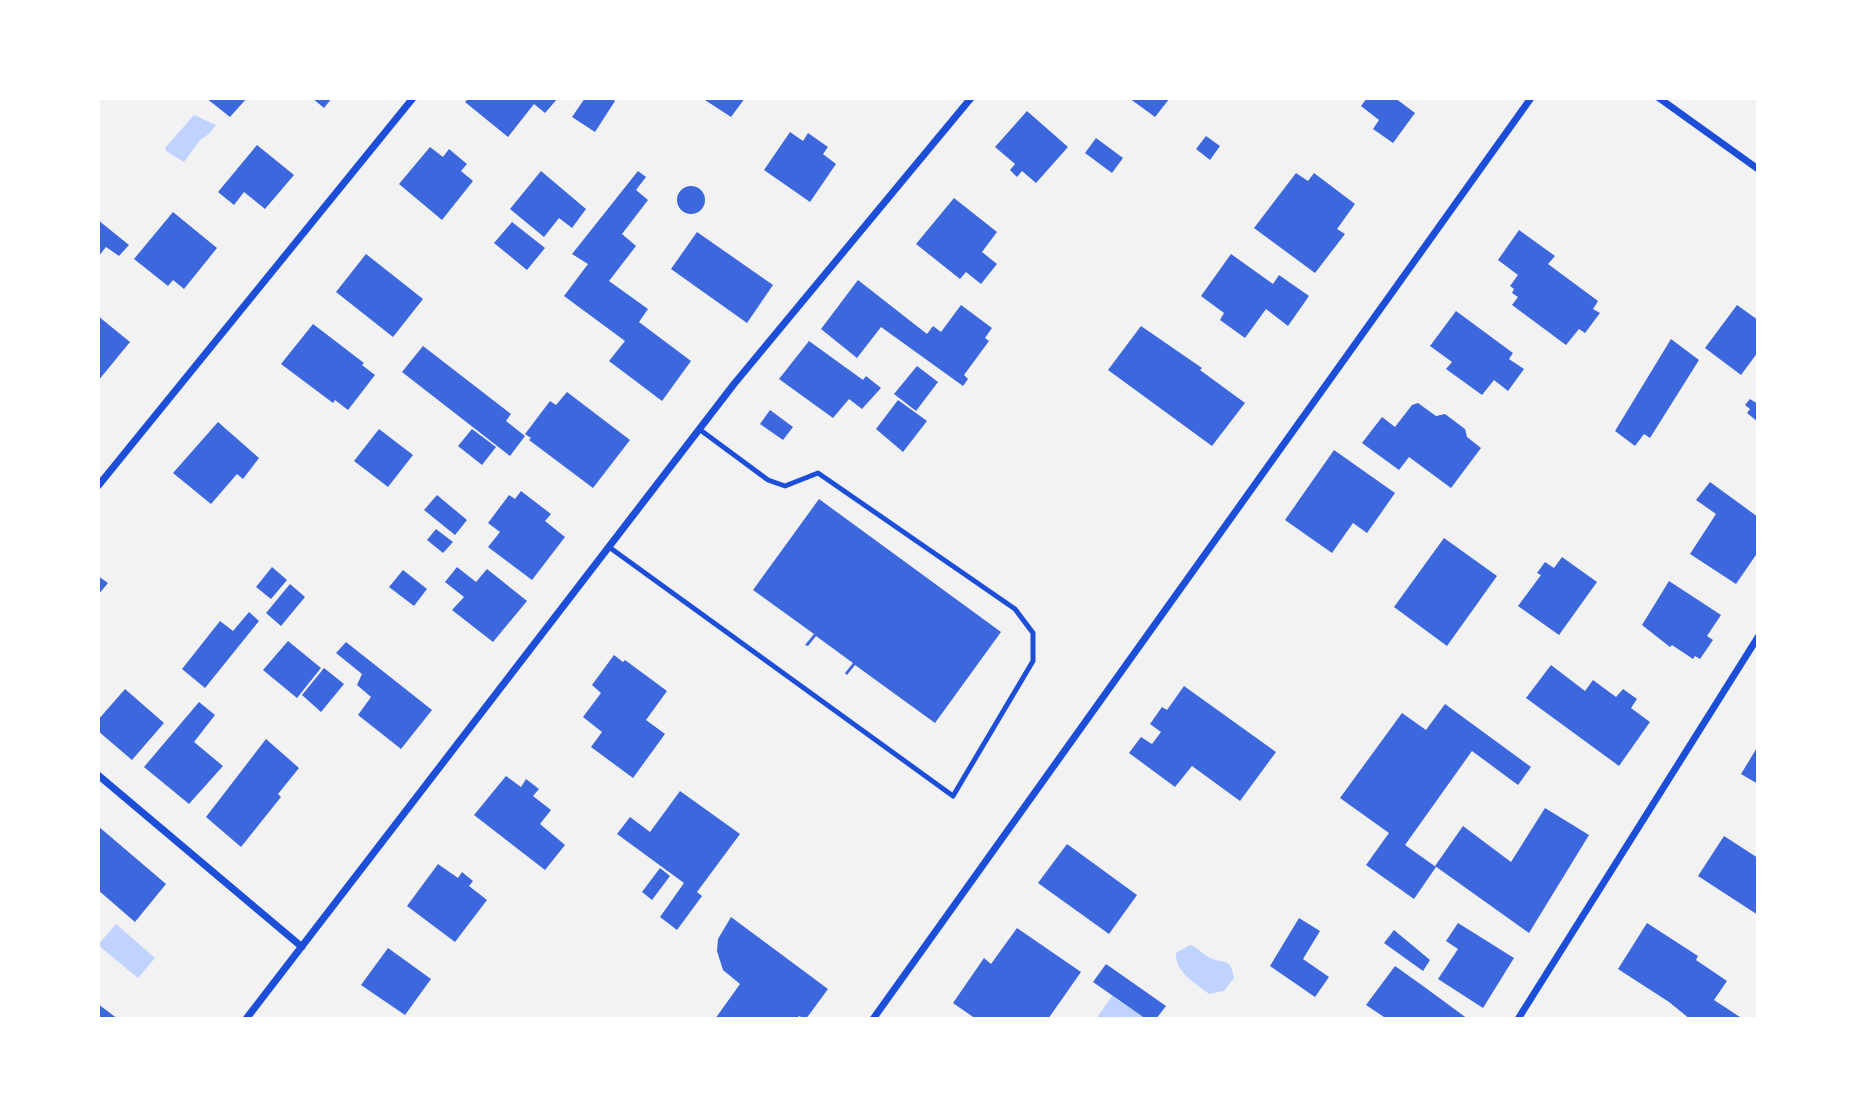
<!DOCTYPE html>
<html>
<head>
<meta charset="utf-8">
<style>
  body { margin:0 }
  #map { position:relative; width:1856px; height:1117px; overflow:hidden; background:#f2f2f2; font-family:Georgia,serif }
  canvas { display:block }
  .frame { position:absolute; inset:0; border:100px solid #fff; pointer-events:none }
</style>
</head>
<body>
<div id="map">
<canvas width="1856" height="1117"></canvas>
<div class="frame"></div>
</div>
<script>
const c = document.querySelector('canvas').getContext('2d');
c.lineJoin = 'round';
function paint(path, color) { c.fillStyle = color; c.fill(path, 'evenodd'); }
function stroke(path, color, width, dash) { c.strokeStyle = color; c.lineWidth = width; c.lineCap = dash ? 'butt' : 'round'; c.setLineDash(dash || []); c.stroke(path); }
paint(new Path2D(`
  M194 115 216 125 209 134 200 140 184 162 166 151 165 148Z
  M116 924 155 958 138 978 98 945Z
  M1190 945C1198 947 1202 954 1210 958 1224 964 1231 957 1234 978L1224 991 1209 994C1196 983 1175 973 1176 953Z
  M1112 996 1143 1017 1141 1019H1096Z`), '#bfd3fe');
paint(new Path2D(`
  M206 98H247L230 117Z
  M312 98H332L324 108Z
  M469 98H558L545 113 534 104 508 137 465 102Z
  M585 98H610L615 101 595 132 572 117Z
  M706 98H745L731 117 705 100Z
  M1129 98H1170L1155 117Z
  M1367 98H1395L1415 113 1393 143 1373 129 1379 120 1361 106Z
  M1027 111 1068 147 1036 183 1022 171 1017 177 1010 170 1015 164 995 147Z
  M790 132 803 141 808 133 828 147 823 154 836 164 810 202 764 170Z
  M1206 136 1220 146 1210 160 1196 149Z
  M1096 138 1123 158 1112 173 1085 153Z
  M257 145 294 175 265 209 244 192 234 205 218 192Z
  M430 147 443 157 449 149 467 164 461 171 473 181 442 220 399 184Z
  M541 171 586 209 572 228 559 218 544 237 510 209Z
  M638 171 646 177 636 190 648 200 622 234 636 246 609 281 648 309 639 322 691 361 662 401 609 361 625 341 564 296 588 264 572 254Z
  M1296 173 1308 181 1314 173 1355 204 1337 229 1345 234 1315 273 1254 228Z
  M677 200a14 14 0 1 1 28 0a14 14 0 1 1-28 0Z
  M954 198 997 232 982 252 997 264 981 284 966 272 960 279 916 244Z
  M173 212 217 248 184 289 173 280 168 286 134 259Z
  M98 220 129 245 119 256 106 247 98 257Z
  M512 222 545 248 527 270 494 243Z
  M1519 230 1555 256 1548 264 1598 301 1593 309 1600 313 1585 333 1579 329 1566 345 1512 305 1518 297 1512 293 1514 289 1510 286 1518 275 1498 260Z
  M697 232 773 285 747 323 671 269Z
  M366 254 423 299 393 337 336 292Z
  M1231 254 1273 284 1279 275 1309 296 1288 326 1266 309 1245 338 1220 320 1224 313 1201 296Z
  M858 280 927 334 933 326 941 332 961 305 992 328 985 338 989 341 964 375 968 379 963 386 881 327 857 358 821 329Z
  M1737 305 1758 320V352L1741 375 1705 348Z
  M1456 311 1513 353 1509 359 1524 369 1508 391 1494 380 1482 395 1446 369 1452 362 1430 346Z
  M98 316 130 342 98 381Z
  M313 324 364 363 362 365 375 375 348 410 335 400 333 403 281 364Z
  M1141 326 1202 368 1200 370 1245 403 1212 446 1108 370Z
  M1671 339 1699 360 1650 438 1644 434 1635 446 1615 431Z
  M809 341 863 380 866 376 881 388 862 409 849 399 833 418 779 379Z
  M423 346 511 414 506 421 525 436 510 456 402 372Z
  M917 366 938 382 916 411 894 394Z
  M567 392 630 440 593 488 529 440 531 438 525 434 550 401 556 405Z
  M1750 399 1758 404V422L1747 413 1750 409 1745 405Z
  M898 400 927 421 903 452 876 429Z
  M1418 403 1436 416 1445 414 1465 429 1467 437 1481 448 1451 488 1409 457 1399 470 1362 443 1382 417 1395 427 1412 405Z
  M770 410 793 427 783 440 760 424Z
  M218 422 259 458 243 479 237 474 211 504 173 473Z
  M379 429 413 455 388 487 354 461Z
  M472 429 496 447 482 465 458 446Z
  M1334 450 1395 493 1367 533 1353 523 1332 553 1285 520Z
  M1710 482 1758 517V552L1736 584 1690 554 1716 514 1696 500Z
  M521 491 551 514 545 521 565 537 532 580 488 547 500 532 488 523 509 495 515 499Z
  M437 495 467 520 455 535 424 510Z
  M819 499 1001 632 935 723 855 665 847 675 845 673 853 663 816 636 808 646 805 645 814 634 753 590Z
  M436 529 453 542 443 553 427 540Z
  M1444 538 1497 576 1447 646 1394 607Z
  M1562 557 1597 582 1559 635 1518 606 1541 575 1537 573 1545 562 1554 568Z
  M272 567 287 580 271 599 256 587Z
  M457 567 476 582 487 569 527 601 493 642 452 610 464 597 445 582Z
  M403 570 427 589 414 606 389 587Z
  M98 576 108 583 98 595Z
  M1669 581 1721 615 1707 636 1713 640 1700 659 1695 656 1693 659 1672 645 1670 647 1642 625Z
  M290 584 305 597 281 626 266 613Z
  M249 612 259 621 205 688 182 669 220 621 233 631Z
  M288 641 321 668 297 698 263 670Z
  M346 642 432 710 401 749 358 715 371 697 357 685 362 674 336 653Z
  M614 655 623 662 625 660 667 691 646 720 665 734 633 778 591 747 602 732 583 717 601 693 592 685Z
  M1551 665 1585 691 1593 680 1616 697 1623 689 1637 699 1631 708 1650 722 1619 766 1526 698Z
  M324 668 344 684 321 712 302 695Z
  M1184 686 1276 752 1240 801 1192 766 1175 787 1129 753 1141 737 1152 744 1161 732 1150 724 1162 707 1167 710Z
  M125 689 164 723 132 760 98 731V720Z
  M199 702 215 715 194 742 223 766 189 804 144 767Z
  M1445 704 1531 767 1518 785 1472 751 1405 845 1436 867 1414 899 1366 865 1389 833 1340 798 1402 713 1426 730Z
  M266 739 299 768 278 794 281 797 241 847 206 817Z
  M1758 746V784L1741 774Z
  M506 776 521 787 526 779 539 789 533 796 551 810 540 824 565 845 545 870 474 815Z
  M680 791 740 834 697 892 702 896 677 930 660 917 684 883 617 834 630 817 650 832Z
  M1545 808 1589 835 1529 933 1435 866 1463 826 1511 862Z
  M98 826 166 884 135 922 98 890Z
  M1724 836 1758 858V915L1698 876Z
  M1067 844 1137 895 1109 934 1038 883Z
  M438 864 458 878 462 872 473 881 469 886 487 900 455 942 407 906Z
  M660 868 670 876 652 900 642 892Z
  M731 917 828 989 806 1019 799 1016 797 1019H715L740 984 723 970 717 951 718 939Z
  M1299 918 1320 931 1303 959 1329 977 1315 997 1270 966Z
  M1458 923 1514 958 1483 1008 1438 979 1458 949 1446 941Z
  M1647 923 1698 956 1696 960 1727 981 1714 1000 1743 1019H1690L1669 1002 1618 969Z
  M1017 928 1081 972 1048 1019H976L953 1003 984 958 991 964Z
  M1394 930 1430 960 1423 971 1384 943Z
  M388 948 431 979 405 1015 361 985Z
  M1106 964 1166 1006 1156 1019H1146L1093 982Z
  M1395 966 1423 986 1468 1019H1387L1366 1005Z
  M98 1004 118 1019H98Z`), '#3d67dc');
stroke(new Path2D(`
  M609 547 953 796 1033 661V633L1015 609 818 473 785 486 768 480 699 429`), '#1d4ed8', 5);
stroke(new Path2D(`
  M1659 98 1758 169
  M98 486 413 98
  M98 775 302 947
  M246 1019 734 384 971 98
  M873 1019 1531 98
  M1518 1019 1758 637`), '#1d4ed8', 7);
</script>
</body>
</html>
